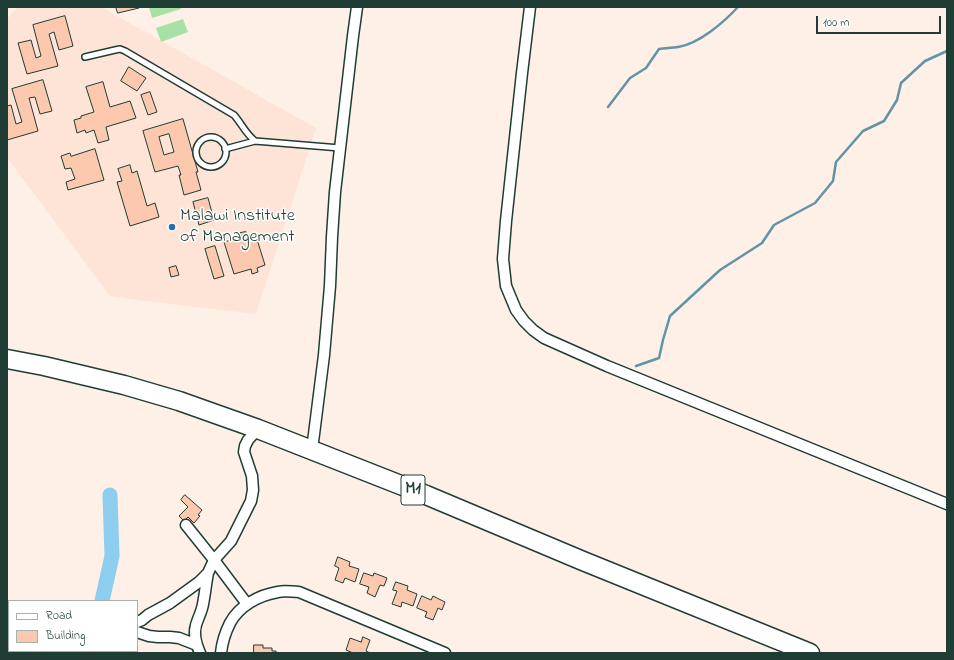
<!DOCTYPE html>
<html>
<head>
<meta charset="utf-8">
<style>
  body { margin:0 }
  #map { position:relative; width:954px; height:660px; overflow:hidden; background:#feefe7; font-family:"Indie Flower",sans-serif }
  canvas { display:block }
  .frame { position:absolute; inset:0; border:8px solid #1f3d34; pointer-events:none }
  .legend { position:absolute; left:8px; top:600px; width:130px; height:52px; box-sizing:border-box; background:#fff; border:1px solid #a5b1ae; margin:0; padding:5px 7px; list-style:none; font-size:12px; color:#1f3d34 }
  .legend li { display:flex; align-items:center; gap:8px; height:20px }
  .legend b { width:20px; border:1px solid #a5b1ae }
  .scale { position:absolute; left:816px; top:16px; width:125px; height:18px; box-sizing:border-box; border:2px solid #1f3d34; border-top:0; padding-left:5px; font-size:12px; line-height:14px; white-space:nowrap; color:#1f3d34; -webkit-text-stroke:3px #fff; paint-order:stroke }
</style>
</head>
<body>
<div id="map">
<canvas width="954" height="660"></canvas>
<div class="frame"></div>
<ul class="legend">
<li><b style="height:5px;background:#fff"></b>Road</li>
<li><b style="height:11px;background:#fdc9ae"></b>Building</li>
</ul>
<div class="scale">100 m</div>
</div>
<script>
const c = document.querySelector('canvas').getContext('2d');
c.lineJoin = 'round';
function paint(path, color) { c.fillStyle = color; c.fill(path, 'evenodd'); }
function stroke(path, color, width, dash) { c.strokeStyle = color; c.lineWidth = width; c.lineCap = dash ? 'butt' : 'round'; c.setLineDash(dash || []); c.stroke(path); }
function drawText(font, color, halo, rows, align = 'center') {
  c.font = font + ' "Indie Flower",sans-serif'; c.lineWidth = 3; c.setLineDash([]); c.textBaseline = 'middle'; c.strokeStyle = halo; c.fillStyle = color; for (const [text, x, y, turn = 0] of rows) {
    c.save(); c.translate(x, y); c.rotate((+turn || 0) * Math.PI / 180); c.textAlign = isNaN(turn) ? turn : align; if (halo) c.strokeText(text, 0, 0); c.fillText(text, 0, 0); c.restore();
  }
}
paint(new Path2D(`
  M18 7H101L316 128 256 314 145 301 110 296 8 159 7 143V19Z`), '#fee4d6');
paint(new Path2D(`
  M149 7H180L181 9 152 18Z
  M183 19 188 32 161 42 156 28Z`), '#a8e1a6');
stroke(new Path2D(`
  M608 107 630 78 646 68 659 49C665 48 672 48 678 47 699 44 724 22 738 7
  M636 366 659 358 663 340 670 316 720 270 762 243 774 225 815 203 833 181 836 162 863 131 884 121 897 100 901 83 925 61 947 51`), '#6194a4', 2.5);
stroke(new Path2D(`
  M102 601 112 556 110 495
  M110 651V653`), '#8dceee', 15);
const building = new Path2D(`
  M116 7H139V8L118 13Z
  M65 16 73 46 59 50 54 32 49 34 58 66 27 74 18 43 31 40 36 58 41 56 33 25Z
  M129 67 146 78 137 91 121 81Z
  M43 80 52 111 40 114 35 97 29 98 38 131 7 140V106L11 105 16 124 22 122 12 89Z
  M103 82 110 107 130 101 136 118 106 127 109 140 98 143 94 130 86 133 85 130 77 133 74 120 81 118V116L94 112 86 87Z
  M150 92 157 112 148 115 141 95Z
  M183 119 198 172H196L201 190 184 195 179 175H181L178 166 155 172 143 131ZM169 134 174 152 164 155 159 137Z
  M95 149 104 180 68 190 66 182 75 179 71 168 65 169 61 156 70 153 71 156Z
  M130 165 132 173 137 171 147 206 155 203 159 217 130 226 117 182 122 181 118 169Z
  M208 198 214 220 199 225 193 202Z
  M246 232 247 236 255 233 265 265 257 268 258 272 252 274 251 269 234 274 224 242 242 237 240 233Z
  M215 246 224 276 214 279 205 249Z
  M176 266 179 275 171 277 169 268Z
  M185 495 202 510 198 515 200 516 194 523 188 517 184 521 179 516 188 507 181 500Z
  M338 557 350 562 349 566 359 569 355 582 345 578 343 583 335 580 339 568 335 566Z
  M364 573 373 576 374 573 387 578 384 586 380 585 375 597 367 593 369 587 360 584Z
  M396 582 408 586 407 590 417 594 413 606 402 602 401 607 392 604 397 591 393 590Z
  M422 596 431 600 433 596 445 602 442 610 438 608 433 620 425 617 427 612 417 608Z
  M363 637 370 640 366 651 370 653H353L346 650 350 638 361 642Z
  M254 645H263V648H272V651H276V653H254Z`);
paint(building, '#fdc9ae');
stroke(building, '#1f3d34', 1);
const lane = new Path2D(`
  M85 57 115 50 120 49 125 51 234 115C242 124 245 133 255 141L340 148
  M196 152a15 15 0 1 1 30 0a15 15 0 1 1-30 0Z
  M225 149 255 141`);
const street = new Path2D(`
  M530 7 522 73 506 221 503 259 506 286 516 310 524 321 533 330 544 338 607 366 947 504
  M312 450 324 355 330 286 332 237 335 192 353 36 357 7
  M186 525 214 560 247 604
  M137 622 142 620 148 615 170 603 199 582 208 573 214 560 231 541 251 501 253 490 252 476 244 452 245 446 248 440 258 429
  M137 632 149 636 158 637H170L179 638 197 645
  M77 653 80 651
  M200 653C196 644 193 635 196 625 198 618 202 611 203 604 205 594 206 583 208 573
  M221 653C222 643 225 633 230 623 239 606 259 595 278 592 285 590 292 592 299 592L445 653`);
const highway = new Path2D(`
  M7 359 44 366 124 385 179 401 258 429 426 495 583 561 810 653`);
stroke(lane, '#1f3d34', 8);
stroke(street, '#1f3d34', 13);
stroke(highway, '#1f3d34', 21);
stroke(lane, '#fff', 5);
stroke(street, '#fff', 10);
stroke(highway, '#fff', 18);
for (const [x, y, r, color] of [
  [172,227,4,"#1f6fb2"]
]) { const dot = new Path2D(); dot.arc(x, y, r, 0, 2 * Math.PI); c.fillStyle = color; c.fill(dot); stroke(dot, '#fff', 1.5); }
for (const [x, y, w] of [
  [413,490,24]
]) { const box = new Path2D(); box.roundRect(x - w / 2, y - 15, w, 30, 3); c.fillStyle = '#fff'; c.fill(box); stroke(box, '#1f3d34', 1); }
drawText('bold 17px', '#1f3d34', null, [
  ["M1",413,490]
]);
drawText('18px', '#1f3d34', '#fff', [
  ["Malawi Institute",180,217],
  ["of Management",180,238]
], 'left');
</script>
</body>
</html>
